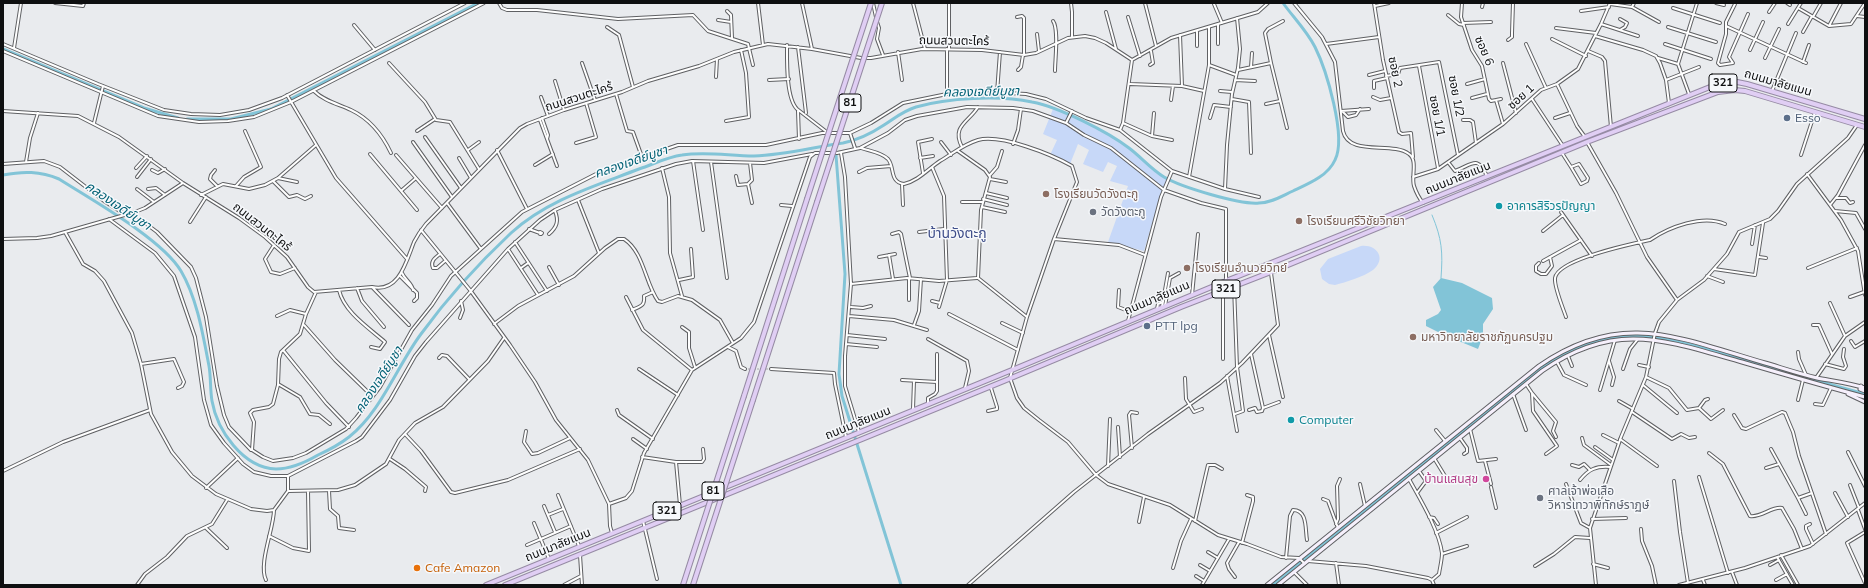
<!DOCTYPE html>
<html>
<head>
<meta charset="utf-8">
<style>
  body { margin:0 }
  #map { position:relative; width:1868px; height:588px; overflow:hidden; background:#e9ebee; font-family:Mulish,sans-serif }
  canvas { display:block }
  .frame { position:absolute; inset:0; border:4px solid #0e0f10; pointer-events:none }
</style>
</head>
<body>
<div id="map">
<canvas width="1868" height="588"></canvas>
<div class="frame"></div>
</div>
<script>
const c = document.querySelector('canvas').getContext('2d');
c.lineJoin = 'round';
function paint(path, color) { c.fillStyle = color; c.fill(path, 'evenodd'); }
function stroke(path, color, width, dash) { c.strokeStyle = color; c.lineWidth = width; c.lineCap = dash ? 'butt' : 'round'; c.setLineDash(dash || []); c.stroke(path); }
function drawText(font, color, halo, rows, align = 'center') {
  c.font = font + ' Mulish,"Noto Sans Thai",sans-serif'; c.lineWidth = 3; c.setLineDash([]); c.textBaseline = 'middle'; c.strokeStyle = halo; c.fillStyle = color; for (const [text, x, y, turn = 0] of rows) {
    c.save(); c.translate(x, y); c.rotate((+turn || 0) * Math.PI / 180); c.textAlign = isNaN(turn) ? turn : align; if (halo) c.strokeText(text, 0, 0); c.fillText(text, 0, 0); c.restore();
  }
}
paint(new Path2D(`
  M1053 109 1077 118 1128 146 1162 176 1168 179 1162 190 1144 251 1108 242 1128 186 1110 181 1117 166 1108 162 1103 172 1083 164 1089 150 1078 144 1070 164 1050 155 1057 140 1043 134Z
  M1361 246C1377 244 1387 259 1373 270 1363 277 1346 282 1335 285L1329 284 1322 279 1320 269 1328 259Z`), '#c7d8f8');
paint(new Path2D(`
  M1441 278 1462 283 1492 298 1493 309 1483 324V336L1478 349 1444 335 1426 326V320L1438 314 1441 310 1433 287Z`), '#82c4d7');
stroke(new Path2D(`
  M1432 215C1442 239 1443 252 1441 278`), '#82c4d7', 1);
stroke(new Path2D(`
  M3 49 144 108 178 118
  M187 119H231L271 109 478 3
  M836 155 845 274 839 374 842 396 901 585
  M3 175C23 171 40 171 59 179 92 200 162 239 181 271 197 298 203 335 209 366 211 377 210 389 212 401 217 430 243 468 276 469 290 469 306 462 318 455 329 450 340 444 349 437 381 412 397 366 421 334 448 297 478 264 511 233 547 200 595 186 639 169 654 164 667 157 682 155 706 151 730 156 754 156 784 155 814 147 843 143 858 140 872 133 884 125 895 118 903 111 916 107 947 98 999 95 1032 102 1059 107 1108 132 1129 148 1141 157 1151 169 1164 177 1181 187 1240 205 1259 203 1271 203 1282 196 1293 191 1308 184 1328 176 1335 160 1347 137 1326 69 1315 47 1307 31 1293 17 1283 3
  M1272 585 1540 369C1613 317 1664 337 1742 359 1783 371 1824 383 1865 394`), '#82c4d7', 3);
stroke(new Path2D(`
  M745 369H771`), '#c8cacd', 2, [2, 1]);
const street = new Path2D(`
  M55 3 83 6 84 3
  M499 3 502 8 507 10H537L618 19 693 15 708 31 748 44 753 65
  M758 3 763 45
  M802 3 812 49
  M873 3 876 17
  M913 3 925 49
  M949 3V49
  M1071 3 1072 12V37
  M1145 3 1156 46
  M1294 3 1322 37 1335 62 1343 131C1349 157 1392 141 1409 154 1418 160 1411 177 1414 186 1416 192 1419 198 1423 203
  M1374 3 1383 60 1399 132 1402 134 1411 133 1413 157
  M1462 3 1461 17 1472 50 1482 66 1489 99 1491 101 1501 99
  M1716 3 1724 5
  M1787 3 1790 5
  M1214 4 1222 23
  M1610 4 1632 7 1659 22
  M1735 4 1726 22V34L1718 63 1720 65 1733 63 1729 57 1748 14
  M1375 6 1389 3
  M1482 7 1483 3
  M1632 7 1634 3
  M1673 8 1720 23
  M1798 8 1829 26 1851 24 1865 3
  M727 11 731 15 732 38
  M1581 11 1609 7
  M1106 12 1116 49
  M1769 12 1775 3
  M1448 15 1459 24 1464 25
  M1857 16 1865 17
  M1017 17 1022 16 1024 18V55
  M1128 17 1140 56
  M1813 17 1821 3
  M718 20 731 22
  M1053 21C1059 29 1055 60 1055 71
  M877 22 879 28 877 39 883 55
  M1463 23 1491 22
  M1218 24V44
  M1601 24 1638 36
  M1788 24 1801 3
  M354 25 375 50
  M1726 26 1806 63
  M1829 26 1841 3
  M607 27 619 35 633 87
  M1209 27V65L1236 75
  M1668 27 1716 42
  M1556 28 1596 33
  M1620 30 1625 27 1627 23 1620 19
  M1197 31V46
  M1803 32 1812 16
  M1037 34 1039 51
  M1180 35 1182 86
  M1595 36 1643 50 1656 56 1660 63 1666 80 1669 103
  M1552 39 1586 56
  M1508 40 1512 37V33L1513 3
  M3 44 98 84 164 110 191 114 220 115 249 110 282 98 465 3
  M1326 44 1379 37
  M1526 44 1546 88
  M1665 44 1711 59
  M787 45C787 61 786 98 797 109L828 133
  M798 47 806 113
  M14 48 21 3
  M947 49V94
  M1750 50 1763 22
  M3 51 158 116 199 122 228 121 254 117 291 102 484 3
  M1588 51 1602 57 1605 61 1611 127
  M898 52 902 80
  M1658 58 1678 64
  M1765 58 1779 29
  M1132 60 1123 123 1120 130 1172 171 1225 189 1259 197
  M1803 62 1809 45
  M389 63 425 102 436 120 450 122 479 169
  M582 63 595 100
  M1271 63 1265 33 1268 29 1283 21
  M1503 63 1516 113
  M1150 65 1153 63 1151 51
  M1419 66 1438 168
  M1251 67 1252 53
  M1018 70 1021 67 1023 55
  M1238 70 1271 63 1287 128
  M1369 75 1385 71
  M1386 76 1398 74 1400 68 1439 62 1458 155
  M716 77 717 59
  M769 80 789 79
  M1235 80 1255 81
  M1666 80 1699 67
  M555 81 564 110
  M1130 84 1182 86 1204 91
  M1467 84 1485 79
  M1557 84 1577 126 1585 137
  M1374 88V81L1387 78
  M314 91C324 101 338 104 351 110 370 119 382 134 391 153
  M1220 91 1232 92
  M1772 91 1796 33
  M997 93 1000 52
  M616 94 627 131 633 132 642 157
  M1689 94 1678 64 1697 3
  M287 95 336 178 407 259
  M541 97 548 116
  M1373 97 1380 100 1391 98
  M1472 98 1487 94
  M1232 99 1249 102 1251 153
  M1532 99 1563 146
  M1171 100 1173 86
  M1496 100 1503 124
  M1266 104 1280 101
  M3 111 78 116 119 137 183 183 239 218 265 237 287 257 308 287 314 292 372 287C399 293 406 262 414 242 417 236 421 230 426 224L520 128 527 124 564 110 622 92 648 81 699 66 734 52 768 44 812 49 861 58H871L922 49 982 50 1024 55 1036 53 1068 38 1085 36 1095 38 1106 43 1132 60 1171 38 1258 12 1268 3
  M798 111 799 139
  M1341 111 1369 109
  M1342 111 1348 117 1356 115 1360 109
  M542 118 548 135 547 139
  M1210 118 1214 105 1231 107
  M1555 118 1570 113
  M540 120 557 166
  M1463 120H1470L1473 122 1476 143
  M726 121 749 117 746 73 741 50
  M94 123 103 86
  M1066 123 1072 111
  M1123 123 1152 136 1172 140
  M417 131 435 119
  M850 133 855 148
  M1152 136 1154 113
  M425 137 461 188
  M413 142 452 197
  M941 142 951 155
  M1587 142 1616 193 1647 257 1677 300
  M576 143 596 137 586 103
  M1013 144 1018 130 1021 109
  M962 147C951 126 969 122 978 107
  M861 148C869 151 881 152 888 159 895 167 889 182 904 184 918 181 928 169 940 161 952 154 964 144 978 140 1001 134 1051 154 1072 166L1077 182 1054 239 1027 317 1010 378 1017 398 1024 408 1039 420 1068 442 1096 475 1108 484 1170 505 1218 535 1247 544 1281 557 1299 558 1304 563
  M468 150 479 142
  M497 150 527 209
  M958 151 985 170 990 177 981 210 978 278 1027 317
  M841 153 845 177 851 284 845 356V386L859 432
  M1562 153 1571 167 1579 164 1588 178 1587 181 1581 184 1571 167
  M370 154 417 210
  M396 155 442 208
  M1801 155 1815 112
  M459 158 471 178
  M920 158 933 156
  M693 161 703 230
  M26 162 30 138 38 113
  M711 162 727 278
  M1448 162 1455 171C1472 165 1477 154 1487 176
  M750 163 752 180 748 184 752 203
  M3 164 44 161 60 167 104 201 126 215 145 223 157 232 191 267 196 278 206 317 217 386 224 415 229 427 251 450
  M535 165 553 154
  M932 167 944 196 947 280 939 307
  M136 168 147 156
  M662 168 669 197 670 253 682 296
  M152 170 158 173 165 169
  M215 170 211 175 210 179 217 186
  M859 172 867 168 891 166
  M923 173 918 142 932 139
  M1807 174 1841 220 1858 251 1865 295
  M990 175 997 167 1002 151
  M736 176 738 185 748 184
  M137 177 151 159
  M1189 177 1209 65
  M1413 177 1438 169 1503 124 1541 90 1557 84 1578 69 1601 24 1610 3
  M278 178 297 182
  M990 179 1006 182
  M273 181 289 197 297 195 305 199 311 196
  M902 184 903 205
  M236 186 244 177 261 167 245 131
  M137 189 154 202
  M148 189 156 188 165 195
  M1225 189 1227 145 1232 94 1238 68 1240 49 1237 18
  M401 191 416 178
  M986 193 1007 198
  M201 195 223 184 249 189 265 185 278 178 316 145
  M1836 198H1846L1850 203 1853 202
  M983 199 1007 205
  M578 200 599 253
  M962 202H983
  M447 203 481 249
  M781 205 792 206
  M1830 205 1838 195 1865 145
  M982 207 1005 212
  M1835 211 1856 213 1865 229
  M1561 212 1592 256
  M109 219 155 253 174 276 195 337 204 400 211 425 224 443 243 464 254 472 271 476H288L356 441 362 437 390 400 415 356 426 342 508 249 540 220 555 210 602 189 676 164 692 161 764 163 812 154
  M190 222 206 197
  M529 229 540 233
  M421 230 470 290 510 345 535 382 556 420 588 460 609 504 610 526 612 533
  M1543 231 1563 215
  M65 232 83 264 95 271 104 281 132 333 141 364 151 414 172 452 192 476 216 494 251 509 267 511 274 510 288 491 338 490 355 485 386 464 399 440 415 423 443 407 488 361 504 338
  M540 232 542 233 541 234H540Z
  M919 232 944 229
  M549 234C557 227 559 221 555 211
  M892 234 899 232 901 234 910 278
  M3 239 37 238 51 236 135 212 145 208 183 183
  M1054 239 1119 245 1145 255
  M515 242 547 291
  M1752 244 1755 225
  M274 245 265 259 271 272 280 274 295 268
  M508 249 538 295
  M440 254C435 258 430 261 433 268H437L445 261
  M889 255 893 279
  M879 257 895 254
  M1759 257 1766 258
  M1543 261 1581 240
  M1539 263 1536 266V271L1541 274H1546L1552 266 1550 257
  M549 267 559 285
  M521 268 528 263
  M1808 268 1857 248
  M1714 269 1755 275 1763 223
  M402 273C405 280 412 283 413 290
  M400 276 417 293V298L414 301
  M1707 276 1723 282
  M909 278V300
  M679 280 693 277 691 249
  M851 284 907 278 939 281 977 278
  M1234 286 1237 367 1243 411 1235 414
  M357 288 362 301 384 327
  M373 288 409 325
  M339 290C344 312 369 328 385 342L380 349 371 347
  M1119 290 1118 307 1131 312
  M316 292 306 314 300 334 281 352 279 359 278 385 273 404 269 407 253 410 250 413 254 422 252 450 263 457 273 461 293 458 306 453 346 429 356 418 380 387 412 330 432 305 451 276 522 212 600 172 678 145H766L822 133H850L871 123 903 103 947 94 1008 93 1026 94 1046 99 1086 118 1120 130
  M1192 295 1198 234
  M626 297 643 330 692 370
  M1850 297 1864 292
  M932 301 940 303
  M1830 303 1845 336
  M1165 306 1170 278 1179 273
  M851 307 863 308 871 306
  M1162 307 1168 273
  M1157 309 1158 304 1163 302
  M632 310C641 306 645 306 644 296L653 292
  M949 314 1018 350
  M277 316 290 310 306 314
  M849 316 894 320 927 330
  M1566 317C1563 308 1554 287 1555 278 1558 259 1632 244 1650 240 1669 227 1703 214 1725 224
  M460 318 463 310 461 301
  M1128 321 1161 197 1172 171
  M1002 323 1023 333
  M494 324 518 306 574 276 605 248 618 239H624C644 252 645 283 658 301L662 302 678 296 692 300 720 320 733 343
  M304 325 335 360 372 396
  M914 325 919 311 921 279
  M1813 325H1819L1832 354
  M682 327 689 332V348L695 367
  M847 335 885 339
  M1269 335 1283 397
  M928 339 967 361 969 371 965 388
  M1851 341 1855 347 1865 341
  M846 344 877 347
  M728 347 736 351 741 367 745 369
  M283 350 326 403 349 427
  M1798 352 1799 359 1806 375
  M1251 354 1263 408 1279 402
  M1568 356 1572 366
  M439 358 442 355 447 356 469 379
  M1223 359V290
  M1609 361 1614 377 1612 385
  M1557 362 1564 375 1586 385
  M141 364 174 359 184 382 182 386 178 388
  M1825 364 1844 369 1846 366 1843 357 1844 349
  M1639 365 1649 367
  M639 369 678 395
  M771 369 834 373 835 384 846 437
  M1623 369 1630 349 1638 339
  M1227 376 1237 431
  M1646 377 1669 388 1687 410 1699 408 1705 400 1708 399
  M1185 378 1186 399 1194 412 1202 409
  M1816 378 1845 336 1865 322
  M902 380 937 382
  M278 384 300 397 310 414 319 415 330 424
  M1526 384 1532 393 1533 411 1557 446 1546 454
  M1643 385 1677 413
  M1600 390 1615 340
  M1532 393 1556 422 1553 431 1556 437
  M1513 394 1526 430
  M1798 400 1803 380
  M1619 401 1633 409
  M928 404V398L935 394 937 391V354
  M1815 404 1823 405 1831 388
  M1699 408 1711 419 1723 410
  M913 409 914 381
  M617 410 619 415 653 439
  M1249 410 1255 408 1257 412 1262 411 1263 408
  M988 411 997 409V407L991 388
  M1632 412 1672 439 1681 434 1689 438 1695 437
  M1734 415 1742 428 1746 429 1782 412 1785 413 1793 432 1799 456 1826 534
  M1118 427 1120 457
  M1470 429 1478 461 1496 459
  M1436 430 1445 441
  M526 431 524 442 532 454 538 453 570 438
  M405 434 421 451 451 492 455 493 508 480 580 449
  M1603 435 1619 443
  M1460 438 1467 448V452L1464 454
  M1582 438 1584 445 1611 465
  M633 439 647 449
  M1620 439 1657 466
  M1595 447 1613 460
  M1132 448 1129 415 1131 412 1137 413
  M1771 449 1798 498 1812 493
  M1848 452 1865 486
  M1709 453 1723 464 1750 516C1761 518 1772 506 1782 508L1794 529 1802 549
  M642 457 676 462H702L704 459 703 449
  M1434 458 1448 481
  M390 459 405 469 426 487 425 491
  M1485 461 1491 484
  M676 462 680 505
  M1572 465 1579 467 1584 464 1590 470
  M1108 466 1110 419
  M1766 468 1779 464
  M3 471 63 442 150 410
  M1699 477 1728 573
  M1409 479C1420 499 1439 530 1442 553 1442 560 1440 567 1439 574L1432 580
  M1580 480C1589 469 1596 466 1610 467
  M1674 481 1680 532 1688 583
  M1360 484 1365 506
  M1566 484 1581 523 1590 528
  M1850 485 1859 508
  M1491 487 1496 508
  M206 488 238 458
  M288 490V476
  M329 491 330 509 338 516 339 528 354 530
  M1417 493 1426 481 1419 471
  M1835 493 1848 517
  M558 495 579 546
  M1798 498 1806 514
  M1323 499 1328 501 1338 528
  M609 504 626 498 632 491 644 453 692 370 741 338 754 322 810 157 815 153H837L860 148 888 133 905 120 917 116 967 107 1013 108 1033 111 1066 123 1084 135 1111 148 1164 190 1201 203 1226 209V281
  M1597 505H1607
  M544 506 555 532
  M1858 510 1865 529
  M548 515 563 509
  M1429 517 1434 518 1438 524
  M1592 519 1626 518
  M643 521 657 579
  M1195 521 1208 465H1215L1222 469
  M1139 522 1144 497
  M534 523 549 559
  M1336 524 1338 519 1337 486 1340 479
  M1810 524 1806 526V529L1813 544
  M206 528 227 548
  M1641 529 1642 541 1652 566 1656 585
  M1865 532 1847 543 1865 583
  M1436 533 1467 517
  M269 536 293 548 309 551 308 491
  M1242 543 1253 501V497L1247 495
  M527 545 571 526
  M1208 552 1218 558
  M1442 554 1467 546
  M580 555 582 585
  M1781 555 1798 585
  M1777 557 1793 585
  M1286 558 1290 516 1293 510C1308 510 1305 530 1307 540
  M1308 561 1366 566 1428 578 1432 580 1434 585
  M1336 563 1339 585
  M1593 564 1608 568
  M1200 565 1210 571
  M1770 565 1779 560
  M1535 566 1554 554 1575 537 1590 538
  M1173 568 1181 541 1191 519
  M1294 572 1307 585
  M1732 572 1737 585
  M1196 576 1204 581
  M1235 577 1229 569 1227 563 1239 542
  M266 580C258 564 274 528 274 510
  M1703 580 1705 585
  M1776 580 1787 574
  M137 585 145 574 167 557 187 536 212 524 227 500
  M564 585 581 576
  M968 585 1074 492 1148 434 1220 383 1242 363 1278 325 1271 273
  M1202 585 1229 539
  M1596 585 1590 528 1621 437 1646 377 1655 333 1659 322 1677 300 1704 280 1727 254 1739 232 1770 219 1778 211 1797 184 1848 138 1857 125
  M1679 585 1745 568 1810 546 1865 503`);
const secondary = new Path2D(`
  M1861 386 1860 389 1865 391
  M1848 394 1865 402
  M1267 585 1539 366C1621 309 1679 338 1765 363 1782 368 1800 374 1817 378 1833 381 1849 383 1865 388
  M1278 585 1542 371C1615 320 1664 340 1742 362 1783 374 1824 386 1865 397`);
const highway = new Path2D(`
  M744 396 807 199
  M753 400 817 202
  M486 585 1012 370 1226 281 1720 83 1737 82 1747 84 1865 119
  M505 585 1004 381 1181 307 1271 272 1587 142 1718 92 1735 90 1745 91 1865 127`);
stroke(street, '#5f6063', 4);
stroke(secondary, '#5f6063', 5);
stroke(highway, '#968ba4', 6);
stroke(street, '#fff', 2);
stroke(secondary, '#f6f0fc', 3);
stroke(highway, '#e0cef4', 4);
const highwayBridge = new Path2D(`
  M807 199 871 3
  M817 202 882 3
  M683 585 744 396
  M693 585 753 400`);
stroke(highwayBridge, '#968ba4', 6, []);
stroke(highwayBridge, '#e0cef4', 4);
for (const [x, y, r, color] of [
  [1787,118,4,"#5c6f8a"],
  [1046,194,4,"#8d6e63"],
  [1499,206,4,"#0f9aa8"],
  [1093,212,4,"#6b7280"],
  [1299,221,4,"#8d6e63"],
  [1187,268,4,"#8d6e63"],
  [1147,326,4,"#5c6f8a"],
  [1413,337,4,"#8d6e63"],
  [1291,420,4,"#0f9aa8"],
  [1486,479,4,"#d1479c"],
  [1540,498,4,"#6b7280"],
  [417,568,4,"#e8710a"]
]) { const dot = new Path2D(); dot.arc(x, y, r, 0, 2 * Math.PI); c.fillStyle = color; c.fill(dot); stroke(dot, '#f6f8fb', 1.5); }
for (const [x, y, w] of [
  [1723,83,28],
  [850,103,22],
  [1226,289,28],
  [713,491,22],
  [667,511,28]
]) { const box = new Path2D(); box.roundRect(x - w / 2, y - 9, w, 18, 3); c.fillStyle = '#f6f8fb'; c.fill(box); stroke(box, '#0e0f10', 1); }
drawText('bold 11px', '#0e0f10', null, [
  ["321",1723,83],
  ["81",850,103],
  ["321",1226,289],
  ["81",713,491],
  ["321",667,511]
]);
drawText('12px', '#0e0f10', '#f6f8fb', [
  ["ถนนสวนตะไคร้",954,41,1],
  ["ซอย 6",1484,51,67],
  ["ซอย 2",1395,72,78],
  ["ถนนมาลัยแมน",1778,83,16],
  ["ซอย 1/2",1456,96,79],
  ["ถนนสวนตะไคร้",579,97,-18],
  ["ซอย 1",1521,97,-42],
  ["ซอย 1/1",1437,116,79],
  ["ถนนมาลัยแมน",1458,178,-22],
  ["ถนนสวนตะไคร้",262,227,38],
  ["ถนนมาลัยแมน",1157,298,-23],
  ["ถนนมาลัยแมน",858,423,-22],
  ["ถนนมาลัยแมน",558,545,-22]
]);
drawText('12px', '#4e5e75', '#f6f8fb', [
  ["Esso",1795,118],
  ["PTT lpg",1155,326]
], 'left');
drawText('12px', '#785e54', '#f6f8fb', [
  ["โรงเรียนวัดวังตะกู",1054,194],
  ["โรงเรียนศรีวิชัยวิทยา",1307,221],
  ["โรงเรียนอำนวยวิทย์",1195,268],
  ["มหาวิทยาลัยราชภัฏนครปฐม",1421,337]
], 'left');
drawText('12px', '#0d838f', '#f6f8fb', [
  ["อาคารสิริวรปัญญา",1507,206],
  ["Computer",1299,420]
], 'left');
drawText('12px', '#5b616d', '#f6f8fb', [
  ["วัดวังตะกู",1101,212],
  ["ศาลเจ้าพ่อเสือ",1548,491],
  ["วิหารเทวาพิทักษ์ราฏษ์",1548,505]
], 'left');
drawText('12px', '#b23c85', '#f6f8fb', [
  ["บ้านแสนสุข",1478,479]
], 'right');
drawText('12px', '#c56008', '#f6f8fb', [
  ["Cafe Amazon",425,568]
], 'left');
drawText('italic 13px', '#006074', '#f6f8fb', [
  ["คลองเจดีย์บูชา",981,92,-1],
  ["คลองเจดีย์บูชา",631,162,-19],
  ["คลองเจดีย์บูชา",118,206,34],
  ["คลองเจดีย์บูชา",379,380,-57]
]);
drawText('14px', '#3f4e8a', '#f6f8fb', [
  ["บ้านวังตะกู",957,234]
]);
</script>
</body>
</html>
